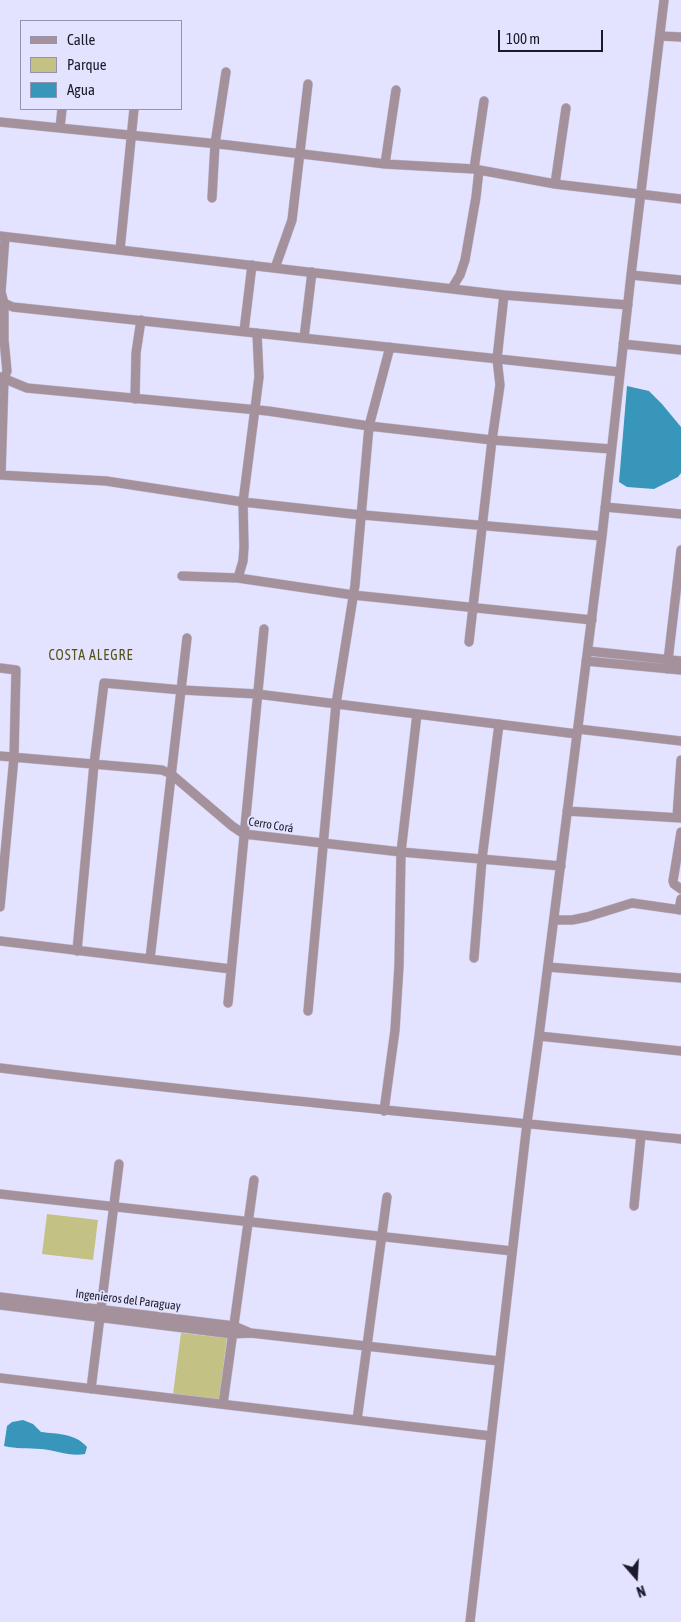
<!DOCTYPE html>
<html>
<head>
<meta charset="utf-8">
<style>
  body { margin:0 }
  #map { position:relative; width:681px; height:1622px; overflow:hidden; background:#e4e3ff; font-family:"Asap Condensed",sans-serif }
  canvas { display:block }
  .legend { position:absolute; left:20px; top:20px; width:162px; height:90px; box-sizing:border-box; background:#e4e3ff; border:1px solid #9493aa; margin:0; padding:6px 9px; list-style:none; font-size:15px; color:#1b1a2a }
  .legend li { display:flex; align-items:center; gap:10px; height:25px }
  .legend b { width:25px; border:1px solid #9493aa }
  .north { position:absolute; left:611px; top:1552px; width:50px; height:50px; -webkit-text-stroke:4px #e4e3ff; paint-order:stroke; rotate:161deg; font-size:14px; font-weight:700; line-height:20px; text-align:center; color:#1b1a2a }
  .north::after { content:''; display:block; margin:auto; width:18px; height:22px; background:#1b1a2a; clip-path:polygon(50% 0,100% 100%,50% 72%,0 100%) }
  .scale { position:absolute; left:498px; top:30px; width:105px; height:22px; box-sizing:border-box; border:2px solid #1b1a2a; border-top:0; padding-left:6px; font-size:15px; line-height:18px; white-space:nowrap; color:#1b1a2a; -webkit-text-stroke:4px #e4e3ff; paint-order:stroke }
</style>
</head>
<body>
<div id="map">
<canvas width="681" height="1622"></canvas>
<ul class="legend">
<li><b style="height:6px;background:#a5919b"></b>Calle</li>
<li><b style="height:14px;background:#c3c184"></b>Parque</li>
<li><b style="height:14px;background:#3896ba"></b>Agua</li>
</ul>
<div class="north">N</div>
<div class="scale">100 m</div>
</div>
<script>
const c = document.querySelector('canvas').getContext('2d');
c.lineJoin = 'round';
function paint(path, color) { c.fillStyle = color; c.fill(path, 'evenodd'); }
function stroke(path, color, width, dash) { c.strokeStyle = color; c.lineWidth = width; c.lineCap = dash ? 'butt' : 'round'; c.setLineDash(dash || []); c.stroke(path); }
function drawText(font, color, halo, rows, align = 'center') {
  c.font = font + ' "Asap Condensed",sans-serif'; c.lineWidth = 4; c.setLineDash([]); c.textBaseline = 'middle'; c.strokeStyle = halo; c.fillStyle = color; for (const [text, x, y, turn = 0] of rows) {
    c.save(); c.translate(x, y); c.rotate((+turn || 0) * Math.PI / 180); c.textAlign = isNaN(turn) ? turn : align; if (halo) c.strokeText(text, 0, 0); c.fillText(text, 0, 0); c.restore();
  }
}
paint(new Path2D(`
  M47 1214 98 1220 93 1260 42 1254Z
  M181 1333 227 1338 219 1400 173 1394Z`), '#c3c184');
paint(new Path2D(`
  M627 386 649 391 662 404 681 427V473L678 477 654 489 627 487 619 482Z
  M23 1420 33 1424 41 1432C57 1434 75 1433 87 1447L85 1454C70 1457 56 1450 41 1449 28 1448 16 1449 4 1446L7 1426 12 1422Z`), '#3896ba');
const minor = new Path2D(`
  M660 36 681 37
  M0 122 228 145 385 164 474 169 555 184 681 199
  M60 128 62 109
  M385 164 396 90
  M474 169 484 101
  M555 184 566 108
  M212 198 215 144 226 72
  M0 236 504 295 628 305
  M120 250 134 109
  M275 268 292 220 308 84
  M631 275 681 280
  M452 288 460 275 465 260 476 197 479 170
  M4 303 13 307 620 372
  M244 331 252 265
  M304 338 312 272
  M623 344 681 350
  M0 377 27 388 268 411 369 426 492 440 611 449
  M135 399 136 353 141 320
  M0 475 106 481 243 502 352 514 602 536
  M1 475 4 379 7 371 4 340V303L1 292 5 237
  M605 507 681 514
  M182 576 238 578 353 595 592 620
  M238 578 243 561 244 547 243 502 259 377 257 333
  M469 642 492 440 500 385 497 359 504 295
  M588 651 681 661
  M586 661 681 670
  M0 668 16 670 14 757 0 907
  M667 669 681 550
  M578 729 681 741
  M0 756 162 770 171 774 232 826 244 834 401 852 561 866
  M567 811 681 818
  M677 817 681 760
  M681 832 673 881 674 884 681 889
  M679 910 681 899
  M554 920H572L587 917 632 903 681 910
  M0 941 231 969
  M77 951 94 764 104 683 182 690 257 694 577 734
  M474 958 482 859 499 724
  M150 959 187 638
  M548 967 681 978
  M228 1003 264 629
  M308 1011 336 704 355 585 369 426 390 347
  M539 1036 681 1051
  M0 1068C227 1096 454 1116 681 1139
  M384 1111 395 1030 399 966 401 852 417 714
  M0 1194 512 1251
  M634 1206 641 1135
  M0 1297 234 1326 248 1332
  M0 1305 232 1334 251 1333 499 1361
  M0 1378 491 1436
  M91 1389 119 1164
  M223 1404 254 1180
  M357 1420 387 1197
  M470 1622 527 1123 539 1036 602 536 631 275 664 0`);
stroke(minor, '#c0bfd9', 10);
stroke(minor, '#a5919b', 9);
drawText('12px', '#1b1a2a', '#e4e3ff', [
  ["Cerro Corá",271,825,9],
  ["Ingenieros del Paraguay",128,1300,7]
]);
c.letterSpacing = '1px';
drawText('14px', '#545215', '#e4e3ff', [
  ["COSTA ALEGRE",91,656]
]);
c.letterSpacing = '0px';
</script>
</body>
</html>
